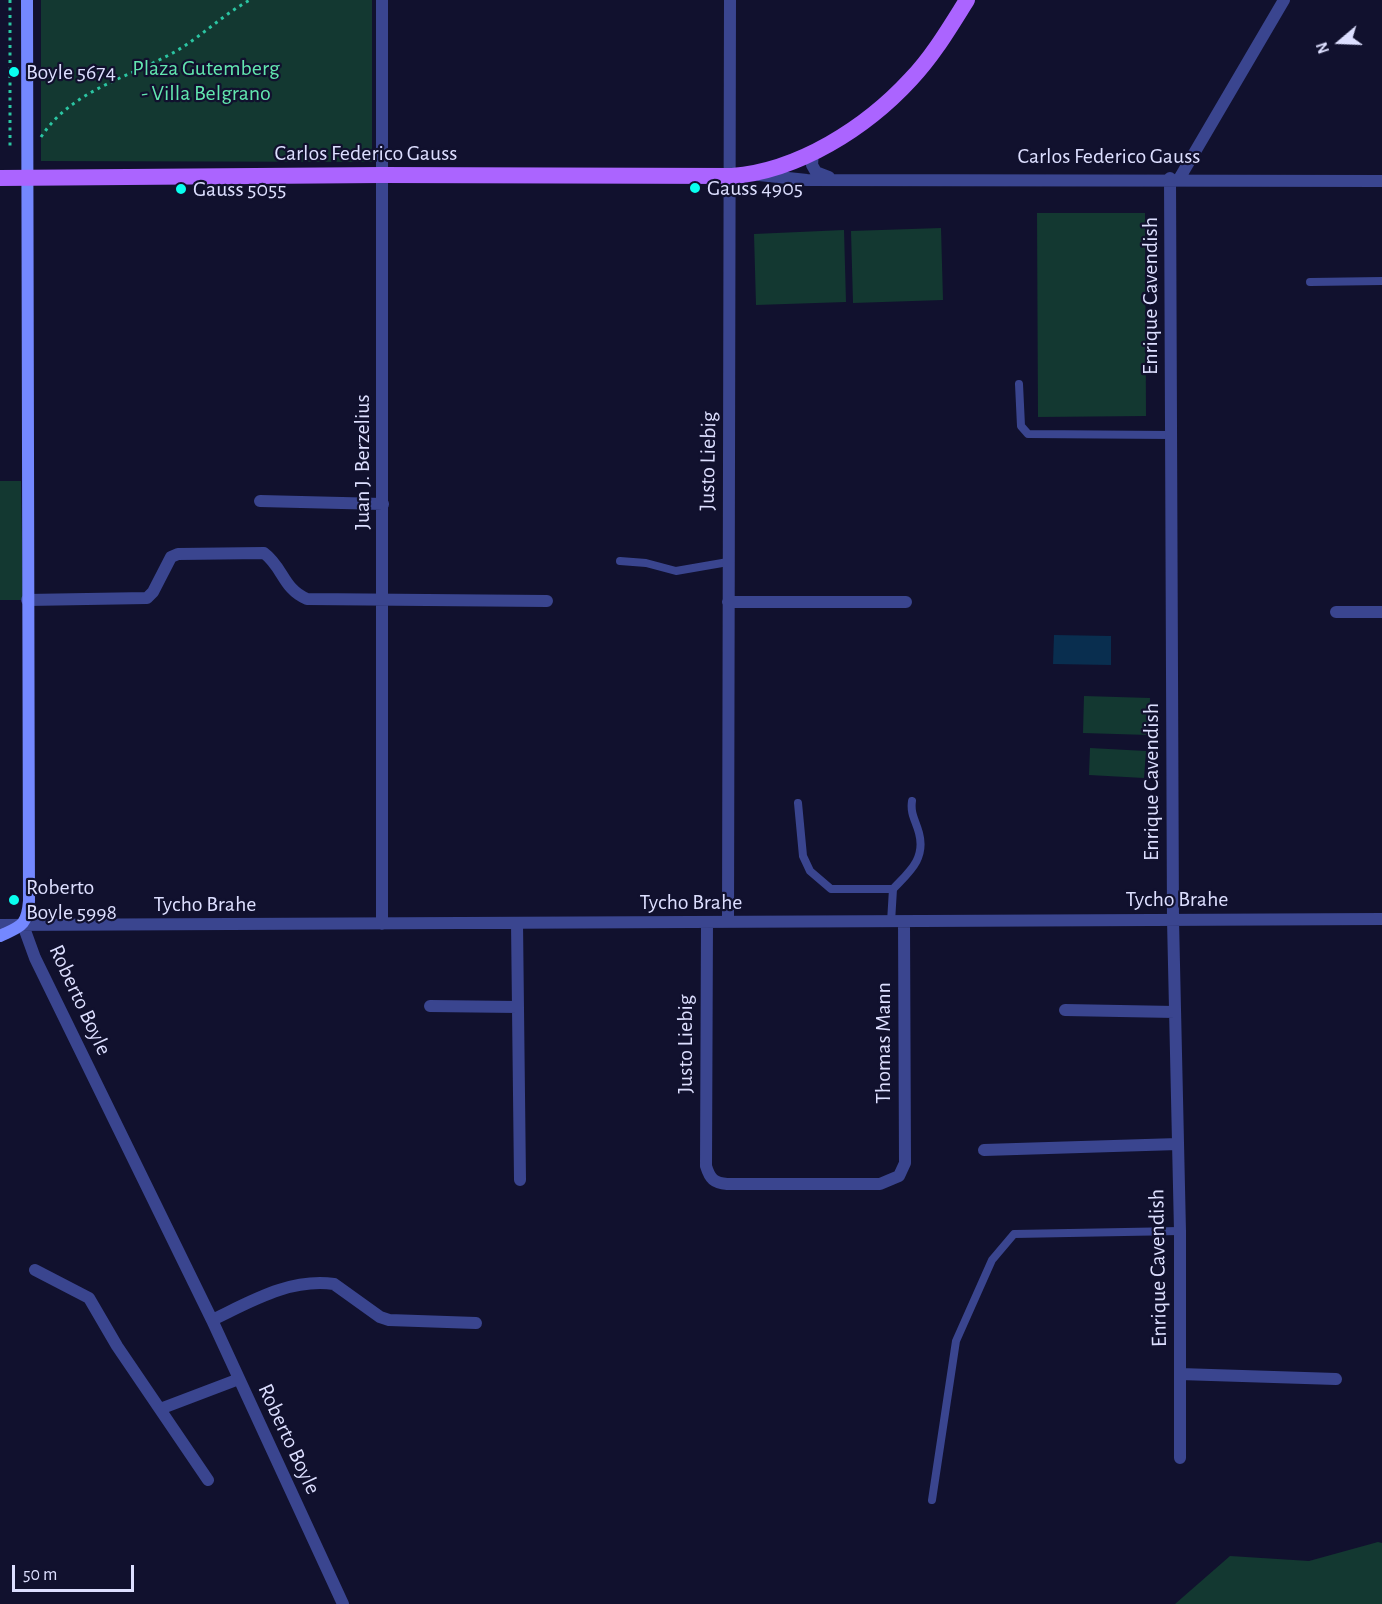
<!DOCTYPE html>
<html>
<head>
<meta charset="utf-8">
<style>
  body { margin:0 }
  #map { position:relative; width:1382px; height:1604px; overflow:hidden; background:#11112e; font-family:"Alegreya Sans",sans-serif }
  canvas { display:block }
  .north { position:absolute; left:1310px; top:12px; width:60px; height:60px; -webkit-text-stroke:4px #11112e; paint-order:stroke; rotate:251deg; font-size:16px; font-weight:700; line-height:24px; text-align:center; color:#dddfff }
  .north::after { content:''; display:block; margin:auto; width:21px; height:27px; background:#dddfff; clip-path:polygon(50% 0,100% 100%,50% 72%,0 100%) }
  .scale { position:absolute; left:12px; top:1565px; width:122px; height:27px; box-sizing:border-box; border:3px solid #dddfff; border-top:0; padding-left:8px; font-size:18px; line-height:21px; white-space:nowrap; color:#dddfff; -webkit-text-stroke:4px #11112e; paint-order:stroke }
</style>
</head>
<body>
<div id="map">
<canvas width="1382" height="1604"></canvas>
<div class="north">N</div>
<div class="scale">50 m</div>
</div>
<script>
const c = document.querySelector('canvas').getContext('2d');
c.lineJoin = 'round';
function paint(path, color) { c.fillStyle = color; c.fill(path, 'evenodd'); }
function stroke(path, color, width, dash) { c.strokeStyle = color; c.lineWidth = width; c.lineCap = dash ? 'butt' : 'round'; c.setLineDash(dash || []); c.stroke(path); }
function drawText(font, color, halo, rows, align = 'center') {
  c.font = font + ' "Alegreya Sans",sans-serif'; c.lineWidth = 4.5; c.setLineDash([]); c.textBaseline = 'middle'; c.strokeStyle = halo; c.fillStyle = color; for (const [text, x, y, turn = 0] of rows) {
    c.save(); c.translate(x, y); c.rotate((+turn || 0) * Math.PI / 180); c.textAlign = isNaN(turn) ? turn : align; if (halo) c.strokeText(text, 0, 0); c.fillText(text, 0, 0); c.restore();
  }
}
paint(new Path2D(`
  M41 0H372V162L41 161Z
  M1037 213H1145L1146 416 1038 417Z
  M941 228 943 300 853 303 851 231Z
  M844 230 846 302 756 305 754 234Z
  M0 481H21L23 600H0Z
  M1084 696 1150 698 1149 735 1083 733Z
  M1090 748 1146 751 1144 778 1089 775Z
  M1378 1542 1382 1543V1604H1175L1230 1556 1309 1561Z`), '#133831');
paint(new Path2D(`
  M1054 635 1111 636V665L1053 664Z`), '#092e4f');
stroke(new Path2D(`
  M10 0V149
  M41 137C72 89 132 77 178 50 203 35 224 14 250 0`), '#2bc5a2', 3, [3, 4.5]);
stroke(new Path2D(`
  M1310 282 1382 281
  M1019 384 1021 426 1028 434 1172 435
  M620 561 646 563 676 571 728 562
  M798 803 803 856 810 871 831 889H893C909 872 926 859 919 833 916 821 910 814 912 801
  M891 922 893 889
  M932 1500 956 1341 992 1260 1014 1234 1180 1231`), '#3a458f', 8);
stroke(new Path2D(`
  M813 152 812 165 816 172 829 177
  M759 175 807 180 1382 181
  M1170 178 1173 920 1180 1231V1458
  M1179 179 1284 0
  M260 501 383 504
  M27 600 147 598 153 592 171 557 178 554 264 553C283 567 283 589 307 599L547 601
  M728 602H906
  M1336 612H1382
  M707 922 706 1166C710 1179 714 1183 727 1184H880L899 1176 905 1163 904 922
  M728 922 730 0
  M517 923 520 1180
  M382 924V0
  M0 925 1382 919
  M23 925 35 958 212 1320 343 1604
  M430 1006 518 1007
  M1065 1010 1175 1012
  M984 1150 1178 1144
  M35 1270 89 1298 117 1346 208 1480
  M212 1320C250 1302 289 1278 334 1284L380 1317 389 1320 476 1323
  M1180 1374 1336 1379
  M160 1409 239 1379`), '#3a458f', 12);
stroke(new Path2D(`
  M0 936C21 926 27 926 29 901L27 0`), '#7488ff', 12);
stroke(new Path2D(`
  M0 178 382 175 732 176C798 171 866 128 911 79 933 56 950 27 967 0`), '#ab64ff', 16);
for (const [x, y, r, color] of [
  [14,72,6,"#09ffef"],
  [695,188,6,"#09ffef"],
  [181,189,6,"#09ffef"],
  [14,900,6,"#09ffef"]
]) { const dot = new Path2D(); dot.arc(x, y, r, 0, 2 * Math.PI); c.fillStyle = color; c.fill(dot); stroke(dot, '#11112e', 2); }
drawText('22px', '#62e6af', '#11112e', [
  ["Plaza Gutemberg",206,68],
  ["- Villa Belgrano",206,93]
]);
drawText('22px', '#dddfff', '#11112e', [
  ["Boyle 5674",26,72],
  ["Gauss 4905",707,188],
  ["Gauss 5055",193,189],
  ["Roberto",26,887],
  ["Boyle 5998",26,912]
], 'left');
drawText('22px', '#dddfff', '#11112e', [
  ["Carlos Federico Gauss",366,153],
  ["Carlos Federico Gauss",1109,156],
  ["Enrique Cavendish",1150,296,-90],
  ["Justo Liebig",708,461,-89],
  ["Juan J. Berzelius",362,462,-90],
  ["Enrique Cavendish",1151,782,-90],
  ["Tycho Brahe",1177,899],
  ["Tycho Brahe",691,902],
  ["Tycho Brahe",205,904],
  ["Roberto Boyle",80,1000,65],
  ["Thomas Mann",883,1043,-90],
  ["Justo Liebig",685,1044,-90],
  ["Enrique Cavendish",1158,1268,-91],
  ["Roberto Boyle",289,1439,65]
]);
</script>
</body>
</html>
